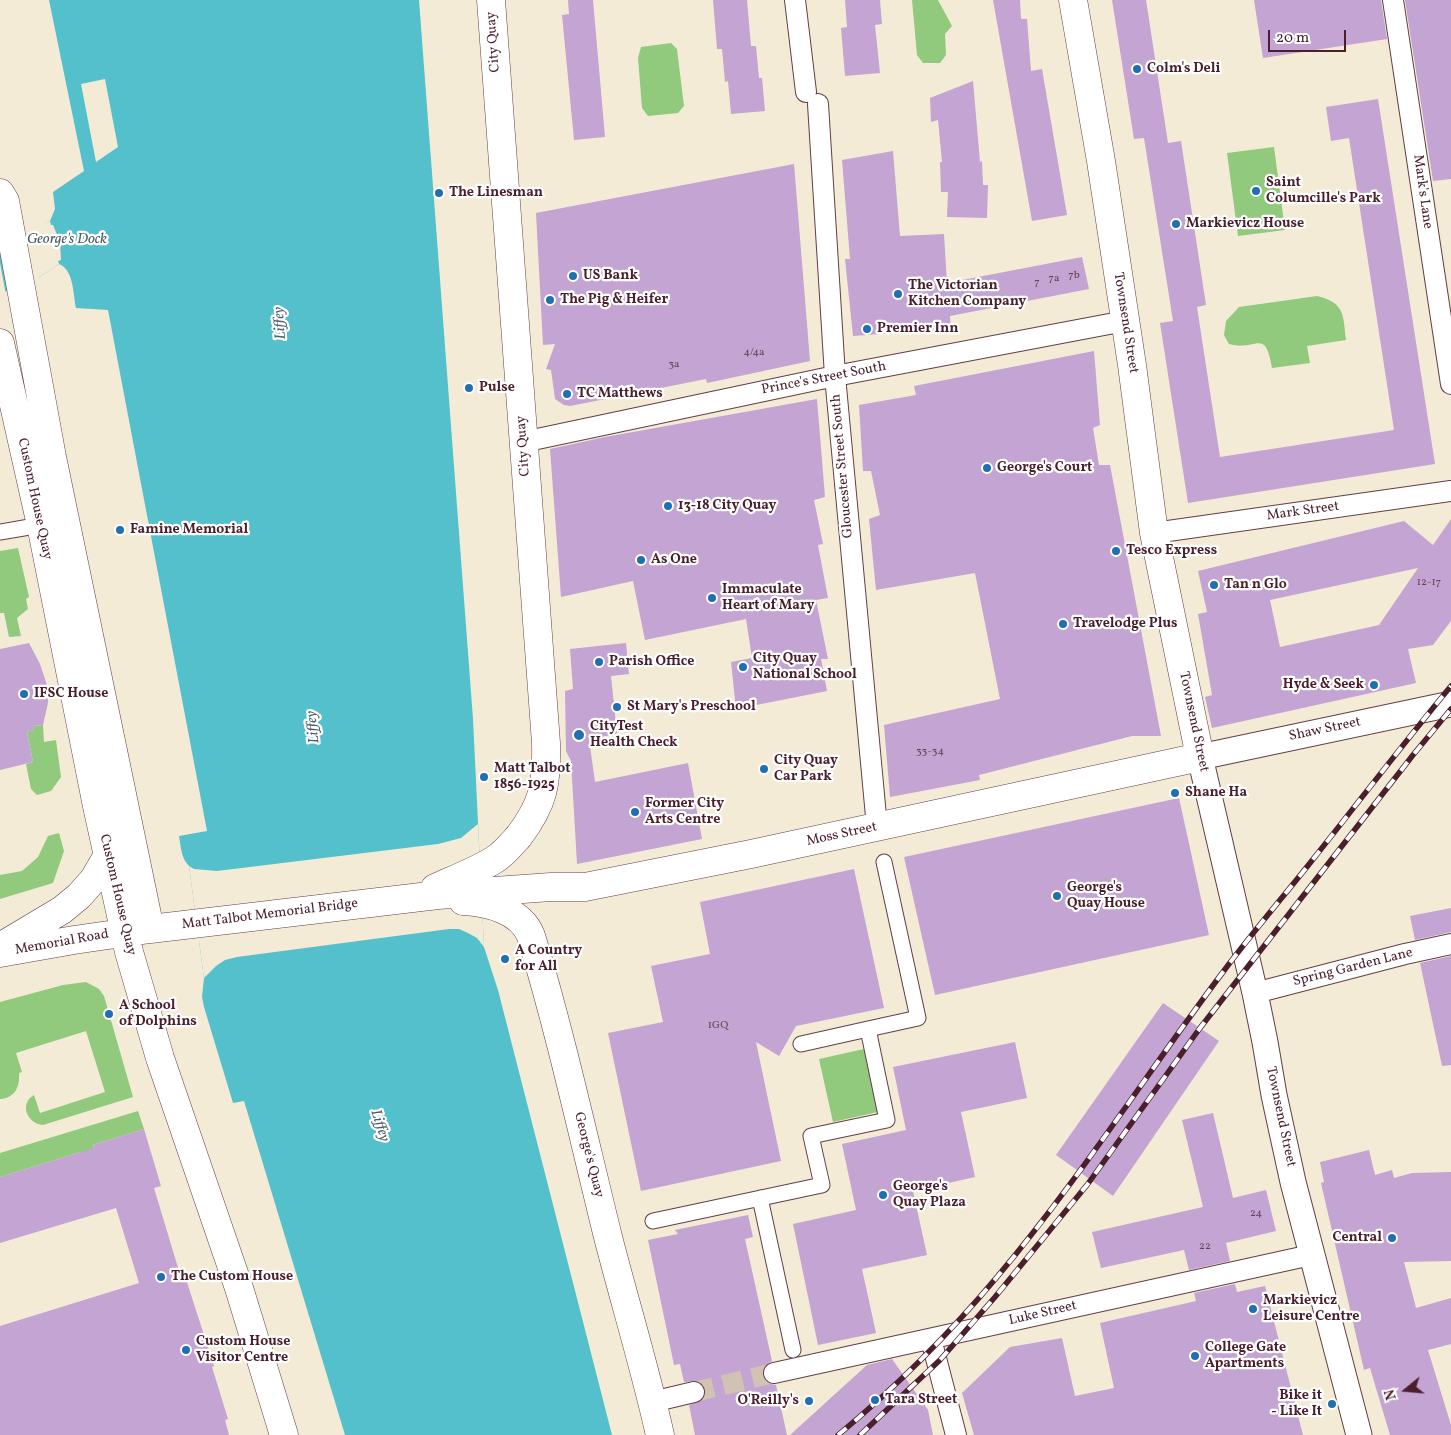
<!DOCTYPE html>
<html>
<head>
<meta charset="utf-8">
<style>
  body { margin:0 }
  #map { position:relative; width:1451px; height:1435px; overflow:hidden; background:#f3ebd6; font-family:Vollkorn,serif }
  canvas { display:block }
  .north { position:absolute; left:1381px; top:1365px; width:50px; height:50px; -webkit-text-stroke:4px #fff; paint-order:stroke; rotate:253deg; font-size:14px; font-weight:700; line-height:20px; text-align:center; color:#4a1f2b }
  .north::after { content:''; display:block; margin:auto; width:18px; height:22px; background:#4a1f2b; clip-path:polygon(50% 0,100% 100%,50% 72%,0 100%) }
  .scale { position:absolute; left:1268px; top:30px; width:78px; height:22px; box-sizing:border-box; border:2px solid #4a1f2b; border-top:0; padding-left:6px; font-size:15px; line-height:18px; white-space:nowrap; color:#4a1f2b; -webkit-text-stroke:4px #fff; paint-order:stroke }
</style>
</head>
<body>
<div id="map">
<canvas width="1451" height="1435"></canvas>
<div class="north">N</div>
<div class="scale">20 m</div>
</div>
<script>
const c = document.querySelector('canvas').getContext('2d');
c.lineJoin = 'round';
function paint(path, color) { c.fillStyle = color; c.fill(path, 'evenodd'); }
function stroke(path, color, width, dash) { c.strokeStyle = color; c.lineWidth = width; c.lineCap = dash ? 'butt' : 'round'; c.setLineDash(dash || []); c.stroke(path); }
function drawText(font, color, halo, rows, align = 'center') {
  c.font = font + ' Vollkorn,serif'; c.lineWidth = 4.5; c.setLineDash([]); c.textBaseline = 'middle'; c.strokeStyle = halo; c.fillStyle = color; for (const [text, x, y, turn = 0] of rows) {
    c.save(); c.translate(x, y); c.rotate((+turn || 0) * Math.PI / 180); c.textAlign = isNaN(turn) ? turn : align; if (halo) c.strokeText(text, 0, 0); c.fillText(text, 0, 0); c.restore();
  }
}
paint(new Path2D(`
  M912 0H938L952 26 945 34 946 55 940 63H923L917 55Z
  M671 43 677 49 684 106 678 113 648 116 642 108 638 58 641 47Z
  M1274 147 1285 230 1238 236 1227 153Z
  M1317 296C1345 303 1343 314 1346 340L1307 346 1310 363 1272 368C1265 326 1256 352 1229 344L1224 335 1226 321 1239 307Z
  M18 548 29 597 26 599 28 609 17 618 21 636 9 637 4 613H0V551Z
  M43 725 44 742 56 740 61 777 51 791 37 795 31 789 26 764 33 762 27 732 34 730 33 726Z
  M59 833 64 851 53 883 0 899V875L22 871 38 857 48 836Z
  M86 982 99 989 104 996 133 1097 43 1125C27 1124 19 1103 34 1095L40 1113 105 1092 86 1031 16 1053 22 1072 19 1073C20 1087 15 1098 0 1099V1002L63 985Z
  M864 1049 878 1112 833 1122 819 1059Z
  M138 1111 144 1129 93 1145 102 1173 81 1152 0 1177V1153Z`), '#91c97d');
paint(new Path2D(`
  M49 0H419L473 719 484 947 498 990 612 1435H345L244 1101 233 1103 204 1007 202 997 204 978 189 866C181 858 181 847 179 836L207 831 108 310 76 308C73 294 74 270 59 264L38 278 0 294V246L50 221 55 209 53 192 84 171Z`), '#53c0cc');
paint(new Path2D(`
  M105 79 118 147 96 162 81 84Z
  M50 221 51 225H53L60 242 61 260 58 261 59 264 38 278 39 281 15 291 0 243 27 229 28 231Z
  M0 263 6 295 0 297Z
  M478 824 484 947 477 938 468 933 459 929H449L237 957 225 960 216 966 204 978 189 866 194 869 217 871 438 844 461 838Z`), '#f3ebd6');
paint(new Path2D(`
  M568 0H593L605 137 574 140 562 15 569 14Z
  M713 0H747L751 46H756L759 78H762L765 111 731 114 728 81 725 82 722 49H717Z
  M845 0H880L882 24 875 25 880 73 845 76 841 28 847 27Z
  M993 0H1020L1021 19H1027L1031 71 1042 69 1067 215 1032 221Z
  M1112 0H1146L1168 143 1181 141 1206 305 1197 307 1220 457 1394 430 1349 138 1331 141 1326 107 1378 99 1435 464 1188 503 1160 323 1173 321 1144 138 1134 139Z
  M1254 0H1381L1387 39 1263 58Z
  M1405 0H1451V179L1433 181Z
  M973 81 980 162 982 161 983 185H988L987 218 947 217 948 192H941L940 162H942L938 120 931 122 930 98Z
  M893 151 900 236 944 234 947 283 1082 257 1089 289 950 316 951 329 853 336 845 259H850L842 160Z
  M794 164 810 361 707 383 706 379 570 406 564 405 555 399 551 370 546 369 555 344 543 345 536 213Z
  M1094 351 1100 425 1093 428 1099 465H1110L1161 736H1132L979 775 980 780 890 797 884 725 1000 699 975 573 876 590 869 519 880 515 871 471H863L859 405 916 395 914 386Z
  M817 399 825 497 814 500 823 544 818 545 828 598 816 600 828 659H821L827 691 736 709 731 662 752 658 746 619 645 640 633 581 561 597 550 449 605 437Z
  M1451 519V621L1433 645 1408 649 1416 683 1212 728 1205 697 1212 695 1198 614 1207 612 1198 571 1404 521 1433 545ZM1418 568 1379 625 1280 647 1270 600Z
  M29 643 40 664 47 685 48 703 43 725 33 726 34 730 27 732 33 762 0 770V649Z
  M626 643 629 674 611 676 617 734 589 739 595 782 688 763 702 839 577 864 571 761 566 751 565 691 573 689 570 649Z
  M1179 798 1209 935 935 995 904 857Z
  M854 869 884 1008 796 1026 779 1056 756 1042 781 1161 641 1191 608 1033 663 1022 651 966 710 954 700 902Z
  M1451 908V932L1415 940 1410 916Z
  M1451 956V1065L1442 1066 1420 963Z
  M1163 1003 1219 1041 1113 1196 1056 1155Z
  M1015 1042 1027 1098 961 1112 975 1177 913 1191 927 1255 862 1269 876 1333 818 1345 793 1224 856 1210 842 1144 906 1130 893 1067Z
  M1213 1113 1233 1198 1266 1190 1276 1231 1226 1243 1230 1261 1189 1270 1184 1250 1101 1268 1092 1232 1203 1207 1182 1120Z
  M144 1129 161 1186 154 1188 179 1271 183 1270 214 1366 212 1367 228 1419 225 1420 229 1435H0V1326L139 1283 116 1208 0 1243V1177L94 1148 93 1145Z
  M1369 1150 1375 1175 1392 1170 1394 1178 1412 1173 1451 1172V1261L1404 1262 1416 1308 1451 1298V1344L1428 1350 1451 1425V1435H1390L1370 1368 1364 1370 1321 1183 1324 1182 1320 1162Z
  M748 1215 753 1237 745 1239 772 1361 766 1365 763 1369 762 1375 766 1381 771 1384 776 1385 787 1435H695L689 1405 702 1400 705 1395V1389L702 1384 698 1381 684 1382 680 1364 674 1365 648 1240 678 1234 675 1230Z
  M1235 1284 1237 1292 1265 1286 1303 1435H974L962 1393 1010 1347 1062 1338 1075 1396 1114 1388 1100 1323 1196 1301 1194 1293Z
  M892 1359 928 1410 933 1435H790L867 1365Z`), '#c3a4d2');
stroke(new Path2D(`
  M694 1392 774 1373`), '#d1c2b4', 20, [20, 10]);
const pedestrian = new Path2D(`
  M0 532 41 525
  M801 1044 868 1029
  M760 1198 793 1350
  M653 1221 822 1185 811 1136 887 1120 868 1029 918 1018 884 862`);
const minor = new Path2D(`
  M795 0 806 92
  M1393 0 1451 384
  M818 104 835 376 877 827
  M523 442 835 376 1125 321
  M1154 533 1451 491
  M1255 993 1405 954 1451 944
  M931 1339 956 1435
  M774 1373 1311 1255
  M652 1402 694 1392`);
const tertiary = new Path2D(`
  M1359 1435 1293 1182 1274 1095 1265 1042 1255 993 1200 757 1451 704`);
const secondary = new Path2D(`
  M0 193 5 201 52 457 150 929
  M0 343 41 525 97 806 129 952 160 1058 239 1288 284 1435
  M435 888C455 879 476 871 494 860 504 854 511 845 519 836 544 803 547 783 546 743L491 0
  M463 901C487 902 521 910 531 936 561 1035 583 1136 608 1237 625 1303 645 1368 660 1435
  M0 947 62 910 79 896 94 879 108 855
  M0 953 74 940 150 929 438 895 551 887H585L751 854 1200 757 1154 533 1132 365 1101 161 1073 0`);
stroke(pedestrian, '#633e45', 17);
stroke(minor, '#633e45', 22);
stroke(tertiary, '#633e45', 27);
stroke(secondary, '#633e45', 29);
stroke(pedestrian, '#fff', 15);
stroke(minor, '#fff', 20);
stroke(tertiary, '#fff', 25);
stroke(secondary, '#fff', 28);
const rail = new Path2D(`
  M838 1435C895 1388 949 1334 997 1277 1079 1180 1147 1073 1223 972 1252 933 1284 896 1314 858 1360 800 1404 743 1451 686
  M860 1435 940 1360 995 1297 1087 1185 1200 1028 1413 755 1451 709`);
stroke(rail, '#4a1f2b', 5.5);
stroke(rail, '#fff', 4, [11]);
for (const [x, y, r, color] of [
  [1137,69,5,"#1f6fb2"],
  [1256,191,5,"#1f6fb2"],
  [439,193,5,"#1f6fb2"],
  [1176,224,5,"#1f6fb2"],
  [573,276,5,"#1f6fb2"],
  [898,294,5,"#1f6fb2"],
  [550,300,5,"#1f6fb2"],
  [867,329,5,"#1f6fb2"],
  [469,388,5,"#1f6fb2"],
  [567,394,5,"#1f6fb2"],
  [987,468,5,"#1f6fb2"],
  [668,506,5,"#1f6fb2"],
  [120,530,5,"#1f6fb2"],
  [1116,551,5,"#1f6fb2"],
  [641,560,5,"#1f6fb2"],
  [1214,585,5,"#1f6fb2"],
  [712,598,5,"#1f6fb2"],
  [1063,624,5,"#1f6fb2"],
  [599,662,5,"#1f6fb2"],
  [743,667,5,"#1f6fb2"],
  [1374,685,5,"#1f6fb2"],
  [24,694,5,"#1f6fb2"],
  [617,707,5,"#1f6fb2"],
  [579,735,6,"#1f6fb2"],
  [764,769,5,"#1f6fb2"],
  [484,777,5,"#1f6fb2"],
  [1175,793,5,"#1f6fb2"],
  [635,812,5,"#1f6fb2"],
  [1057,896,5,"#1f6fb2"],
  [505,959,5,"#1f6fb2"],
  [109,1014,5,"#1f6fb2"],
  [883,1195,5,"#1f6fb2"],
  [1392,1238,5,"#1f6fb2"],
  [161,1277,5,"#1f6fb2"],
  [1253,1309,5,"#1f6fb2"],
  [186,1350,5,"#1f6fb2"],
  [1195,1356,5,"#1f6fb2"],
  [875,1400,5,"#1f6fb2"],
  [809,1401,5,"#1f6fb2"],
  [1332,1404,5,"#1f6fb2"]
]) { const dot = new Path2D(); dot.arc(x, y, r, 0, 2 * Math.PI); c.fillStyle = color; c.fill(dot); stroke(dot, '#fff', 2); }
drawText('11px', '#684055', null, [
  ["7b",1074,276],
  ["7a",1054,279],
  ["7",1037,283],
  ["4/4a",754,353],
  ["3a",674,365],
  ["12-17",1429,583],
  ["33-34",930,752],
  ["1GQ",718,1026],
  ["24",1256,1214],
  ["22",1205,1247]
]);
drawText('14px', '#4a1f2b', '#fff', [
  ["City Quay",494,42,-94],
  ["Mark's Lane",1422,192,82],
  ["Townsend Street",1125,323,81],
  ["Prince's Street South",824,379,-11],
  ["City Quay",524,446,-94],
  ["Gloucester Street South",843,466,-95],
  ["Custom House Quay",34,499,78],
  ["Mark Street",1303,512,-8],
  ["Townsend Street",1193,722,78],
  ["Shaw Street",1325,730,-12],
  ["Moss Street",842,835,-12],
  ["Custom House Quay",117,895,77],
  ["Matt Talbot Memorial Bridge",270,915,-7],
  ["Memorial Road",62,943,-10],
  ["Spring Garden Lane",1353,968,-14],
  ["Townsend Street",1280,1117,78],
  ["George's Quay",588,1155,76],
  ["Luke Street",1043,1314,-13]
]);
drawText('bold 14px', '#4a1f2b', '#fff', [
  ["Colm's Deli",1147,69],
  ["Saint",1266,183],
  ["Columcille's Park",1266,199],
  ["The Linesman",449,193],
  ["Markievicz House",1186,224],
  ["US Bank",583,276],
  ["The Victorian",908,286],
  ["Kitchen Company",908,302],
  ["The Pig & Heifer",560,300],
  ["Premier Inn",877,329],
  ["Pulse",479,388],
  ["TC Matthews",577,394],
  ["George's Court",997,468],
  ["13-18 City Quay",678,506],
  ["Famine Memorial",130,530],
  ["Tesco Express",1126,551],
  ["As One",651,560],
  ["Tan n Glo",1224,585],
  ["Immaculate",722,590],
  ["Heart of Mary",722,606],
  ["Travelodge Plus",1073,624],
  ["City Quay",753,659],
  ["National School",753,675],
  ["Parish Office",609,662],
  ["Hyde & Seek",1364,685,"right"],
  ["IFSC House",34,694],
  ["St Mary's Preschool",627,707],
  ["CityTest",590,727],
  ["Health Check",590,743],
  ["City Quay",774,761],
  ["Car Park",774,777],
  ["Matt Talbot",494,769],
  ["1856-1925",494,785],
  ["Shane Ha",1185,793],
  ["Former City",645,804],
  ["Arts Centre",645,820],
  ["George's",1067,888],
  ["Quay House",1067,904],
  ["A Country",515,951],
  ["for All",515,967],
  ["A School",119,1006],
  ["of Dolphins",119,1022],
  ["George's",893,1187],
  ["Quay Plaza",893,1203],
  ["Central",1382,1238,"right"],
  ["The Custom House",171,1277],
  ["Markievicz",1263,1301],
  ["Leisure Centre",1263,1317],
  ["Custom House",196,1342],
  ["Visitor Centre",196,1358],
  ["College Gate",1205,1348],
  ["Apartments",1205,1364],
  ["Bike it",1322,1396,"right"],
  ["- Like It",1322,1412,"right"],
  ["Tara Street",885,1400],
  ["O'Reilly's",799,1401,"right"]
], 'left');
drawText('italic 15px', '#4e5f6b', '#fff', [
  ["George's Dock",67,240],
  ["Liffey",281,323,-94],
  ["Liffey",314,727,-96],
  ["Liffey",379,1126,72]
]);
</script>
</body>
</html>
